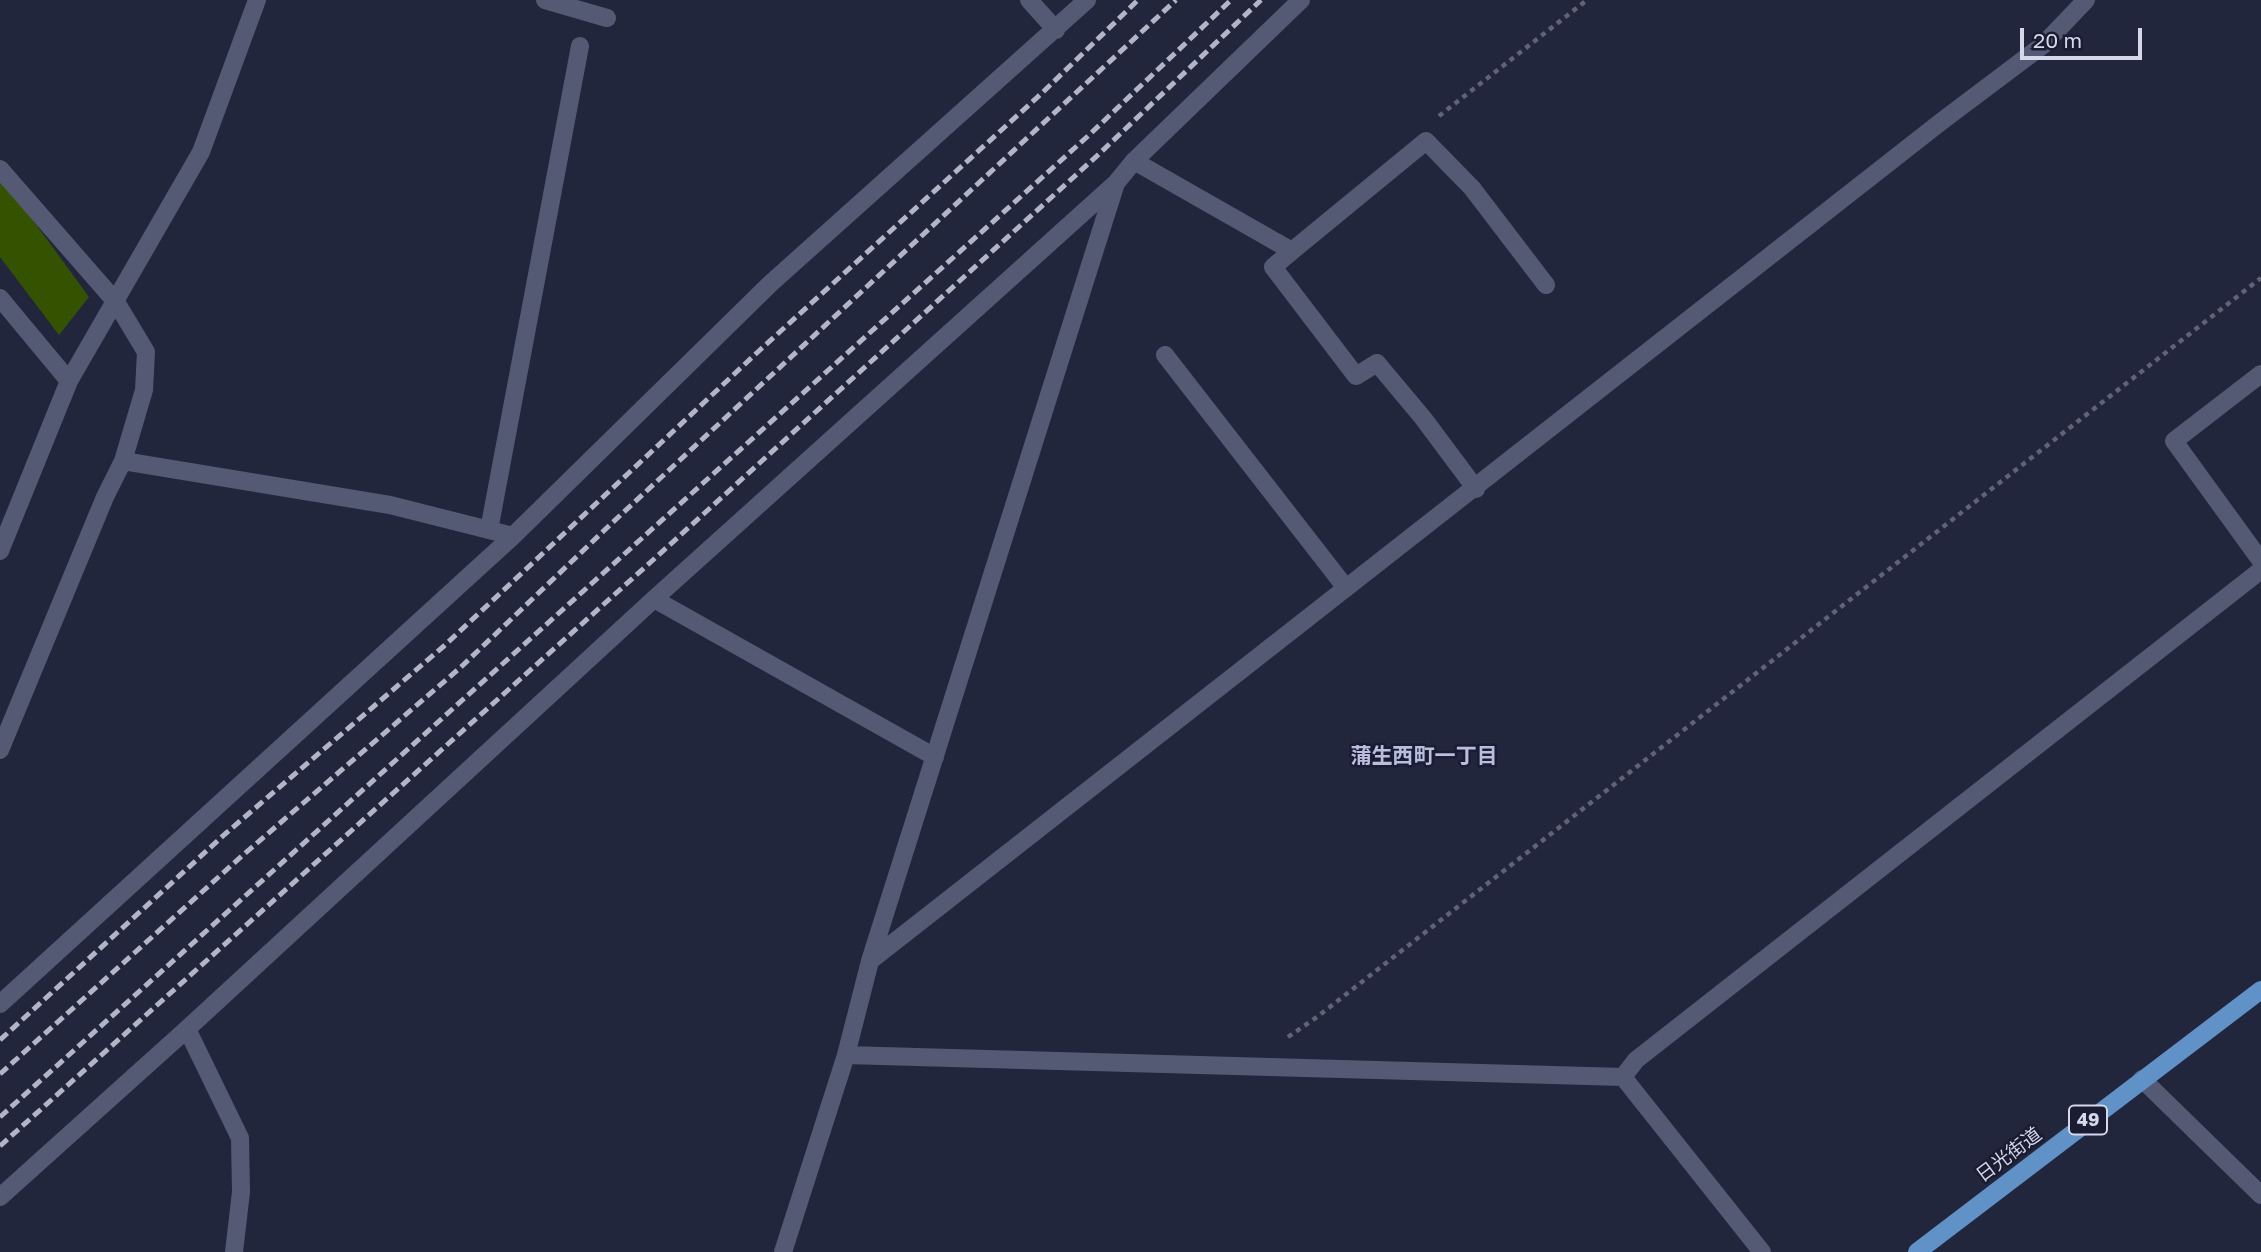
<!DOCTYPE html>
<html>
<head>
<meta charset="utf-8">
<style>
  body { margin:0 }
  #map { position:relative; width:2261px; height:1252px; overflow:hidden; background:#22263d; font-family:"Golos Text",sans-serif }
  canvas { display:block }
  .scale { position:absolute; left:2020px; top:28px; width:122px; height:32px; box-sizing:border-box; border:4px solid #d5d8e8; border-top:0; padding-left:9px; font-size:21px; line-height:24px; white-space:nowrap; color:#d5d8e8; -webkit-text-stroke:5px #191c32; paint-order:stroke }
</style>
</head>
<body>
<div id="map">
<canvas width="2261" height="1252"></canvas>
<div class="scale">20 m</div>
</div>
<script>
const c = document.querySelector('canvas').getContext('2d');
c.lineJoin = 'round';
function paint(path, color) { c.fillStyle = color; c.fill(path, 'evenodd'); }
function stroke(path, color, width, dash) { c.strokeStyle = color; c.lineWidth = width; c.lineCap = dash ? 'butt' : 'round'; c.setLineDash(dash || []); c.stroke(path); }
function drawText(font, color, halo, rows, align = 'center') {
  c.font = font + ' "Golos Text","Noto Sans JP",sans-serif'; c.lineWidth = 5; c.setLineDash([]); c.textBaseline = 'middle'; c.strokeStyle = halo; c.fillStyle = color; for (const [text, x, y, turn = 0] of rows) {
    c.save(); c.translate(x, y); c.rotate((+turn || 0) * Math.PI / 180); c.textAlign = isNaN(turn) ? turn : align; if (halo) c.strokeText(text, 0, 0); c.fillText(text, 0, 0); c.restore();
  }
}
paint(new Path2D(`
  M0 175 89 297 59 335 0 257Z`), '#355200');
stroke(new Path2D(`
  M1439 116 1587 0
  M1288 1037 1317 1017 2261 278`), '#606378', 4.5, [5, 5]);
stroke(new Path2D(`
  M1134 161 1292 251 1273 267 1356 376 1377 363 1423 418 1476 489
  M1292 251 1426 141 1472 188 1546 285
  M1165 355 1346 588
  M2261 374 2174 441 2261 561
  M489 530 580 46`), '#555a74', 18);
stroke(new Path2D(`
  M545 0 607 18
  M1029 0 1056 30
  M0 169 116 302 146 352 144 390 123 461 105 497 0 750
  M0 298 69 381
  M123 461 390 505 513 536
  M0 551 69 381 201 152 257 0
  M654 599 935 757
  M870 961 1942 121 2043 45 2086 0
  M0 1004 513 536 770 284 1087 0
  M187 1029 240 1138 241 1192 234 1252
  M846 1055 1623 1077 1762 1252
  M1623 1077 1636 1060 2261 570
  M2142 1079 2261 1195
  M0 1197 187 1029 654 599 1116 183 1134 161 1301 0
  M783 1252 846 1055 870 961 1116 183`), '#555a74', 18);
stroke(new Path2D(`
  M1917 1252 2261 990`), '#6192c7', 18);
stroke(new Path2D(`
  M0 1040 225 834 444 646 761 349 1041 94 1138 0
  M0 1074 243 855 461 667 612 523 1176 0
  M0 1117 1088 136 1231 0
  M0 1146 653 560 1099 154 1261 0`), '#b2b5c6', 5, [10, 5]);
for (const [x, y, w] of [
  [2088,1120,38]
]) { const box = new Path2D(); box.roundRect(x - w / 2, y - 14.5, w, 29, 5); c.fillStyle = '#191c32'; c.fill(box); stroke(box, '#d5d8e8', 2); }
drawText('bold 18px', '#d5d8e8', null, [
  ["49",2088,1120]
]);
drawText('19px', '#d5d8e8', '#191c32', [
  ["日光街道",2009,1155,-37]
]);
drawText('bold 21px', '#b8bedc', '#191c32', [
  ["蒲生西町一丁目",1424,756]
]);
</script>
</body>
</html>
